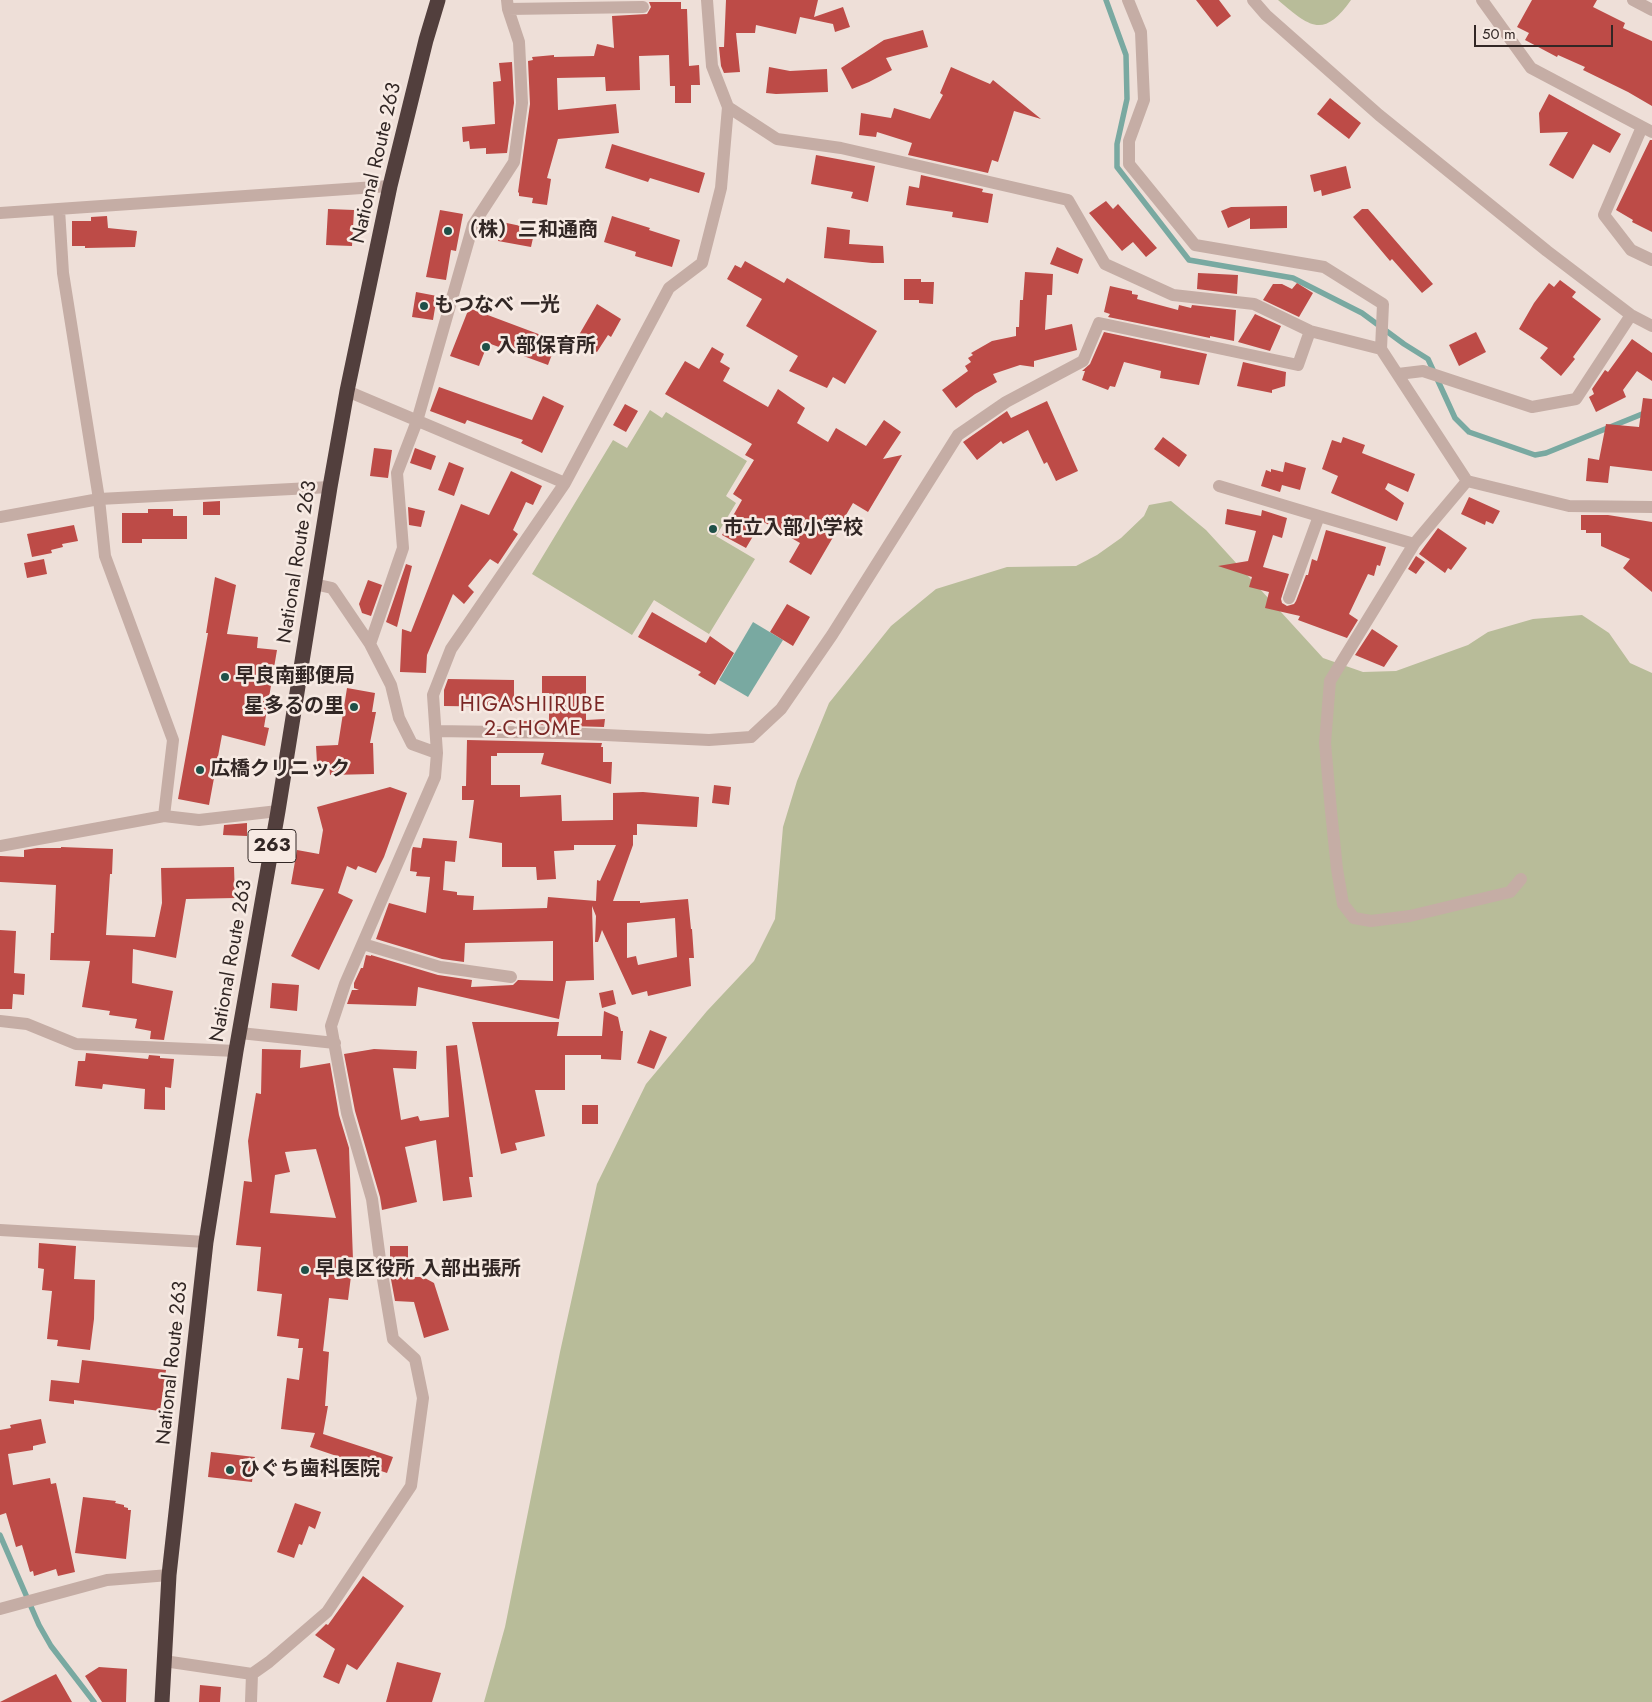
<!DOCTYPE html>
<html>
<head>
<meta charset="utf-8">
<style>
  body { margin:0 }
  #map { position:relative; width:1652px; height:1702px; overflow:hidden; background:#eedfd8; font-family:Jost,sans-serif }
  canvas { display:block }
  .scale { position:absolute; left:1474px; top:25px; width:139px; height:22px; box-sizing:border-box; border:2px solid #322725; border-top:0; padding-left:6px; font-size:15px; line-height:18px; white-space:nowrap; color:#322725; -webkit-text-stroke:4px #f7eae3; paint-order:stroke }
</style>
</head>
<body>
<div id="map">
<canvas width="1652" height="1702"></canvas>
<div class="scale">50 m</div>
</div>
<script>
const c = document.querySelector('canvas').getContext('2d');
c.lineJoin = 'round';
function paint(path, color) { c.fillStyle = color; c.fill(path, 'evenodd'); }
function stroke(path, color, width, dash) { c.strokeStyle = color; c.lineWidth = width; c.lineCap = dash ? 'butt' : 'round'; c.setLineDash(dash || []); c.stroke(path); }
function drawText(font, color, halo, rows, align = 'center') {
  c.font = font + ' Jost,"Noto Sans JP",sans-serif'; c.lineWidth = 5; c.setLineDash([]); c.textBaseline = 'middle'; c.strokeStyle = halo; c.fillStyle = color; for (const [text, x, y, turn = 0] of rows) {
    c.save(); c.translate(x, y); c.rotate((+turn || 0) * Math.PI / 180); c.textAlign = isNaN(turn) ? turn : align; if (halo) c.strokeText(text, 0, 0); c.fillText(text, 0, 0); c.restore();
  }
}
paint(new Path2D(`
  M1278 0H1351C1323 40 1309 26 1278 0Z
  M650 410 662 418 666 412 747 461 726 496 736 503 716 536 755 559 709 634 654 600 632 635 532 574 613 440 627 448Z
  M1171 501 1206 530 1323 658 1363 672 1396 671 1468 645 1488 632 1533 619 1582 615 1609 633 1630 663 1652 673V1702H484L505 1627 560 1352 597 1184 646 1084 707 1011 754 961 775 919 783 827 797 781 829 703 891 626 936 589 1007 567 1076 566 1097 555 1121 538 1144 516 1149 505Z`), '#b8bc99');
paint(new Path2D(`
  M753 622 783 640 748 697 719 680Z`), '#79a9a1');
stroke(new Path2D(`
  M1106 0 1126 55 1127 99 1117 144V167L1189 260 1293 278 1362 313 1404 344 1428 359 1455 418 1469 432 1535 455 1546 453 1652 410
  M0 1535 39 1625 51 1646 94 1702`), '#79a9a1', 5.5);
paint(new Path2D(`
  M726 0H818L814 17 843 7 850 27 835 32 833 24 800 17 796 34 756 25 755 33H736L740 72 724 73 721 66 719 47H724Z
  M1196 0H1219L1231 16 1217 27Z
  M1532 0H1597L1593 7 1625 23 1623 28 1652 41V106L1628 92 1583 70 1585 67 1558 55 1557 57 1525 40 1529 33 1517 27Z
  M649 2H681V9H687L689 66 699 65 700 85H691V103H675V86H670L669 55 639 56 640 90 606 91 605 77 557 78 558 110 616 104 619 133 558 139 547 178 551 179 547 205 532 203 533 198 519 196V193L518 192 530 104 528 61 533 60 532 57 554 55V57L594 56 597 44 614 48 612 16 647 14 651 7Z
  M923 30 928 47 886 58 892 70 869 82 852 89 841 68 884 40Z
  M512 62 514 103 507 153 486 154V148L470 149 469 141 463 142 462 127 495 124 493 82 501 81 499 63Z
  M769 67 790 71 827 69 828 92 776 94 766 93Z
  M951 67 990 84 993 80 1041 119 1014 111 998 162 992 160 988 173 908 155 912 143 877 132 876 137 859 135 861 113 891 118 894 108 930 119 943 95 940 93Z
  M1549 94 1621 134 1610 153 1593 144 1573 179 1549 165 1568 132 1540 133 1539 113Z
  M1330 98 1361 123 1349 139 1317 114Z
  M1650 140H1652V232L1632 222 1633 220 1616 210Z
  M612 144 705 173 699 193 650 178 648 182 605 168Z
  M816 155 875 166 868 202 851 198 853 192 811 184Z
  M1346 166 1351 188 1322 196 1321 190 1314 192 1310 175Z
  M921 175 983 189 982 192 993 194 988 223 952 217 953 212 906 205 909 186 919 188Z
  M1106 201 1113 209 1118 204 1157 248 1146 257 1133 242 1122 251 1089 213Z
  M1287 206V228L1250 229V218L1228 228 1221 211 1231 207Z
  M328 209 354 210 352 246 326 245Z
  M1362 209H1368L1433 284 1422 293 1392 259 1390 261 1353 217Z
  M440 210 463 214 456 251 451 250 446 280 426 277Z
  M107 216 108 228 137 231 135 247 85 248V246H72V221H91V217Z
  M612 216 650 228 649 230 680 240 672 267 635 256 636 252 604 242Z
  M502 222 535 229 531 247 498 241Z
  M827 227 850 230 849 244 883 246 884 263H872L824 258Z
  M1057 247 1083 259 1078 274 1050 264Z
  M745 261 784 283 787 278 877 331 845 384 833 377 827 388 789 371 798 356 746 326 762 299 727 279 735 265 741 268Z
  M1025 272 1053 274 1052 295H1047L1045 330 1072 324 1077 350 1034 361V367L1020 365 993 374 997 382 975 394 956 408 942 390 968 371 965 366 971 362 968 358 973 355 971 353 992 341 1016 336V327H1019L1020 300H1023Z
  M1198 273 1238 275 1237 294 1197 289Z
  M904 279H921V282H934L933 304 919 303V300H904Z
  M1560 280 1576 292 1572 297 1601 319 1573 357 1575 359 1561 376 1540 358 1548 348 1519 329 1534 303 1549 283 1554 287Z
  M1297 283 1313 293 1299 317 1263 300 1273 284H1282L1292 289Z
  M1110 286 1132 291V294L1138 295 1137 299 1178 310 1179 305 1191 308 1192 305 1236 310 1234 341 1210 336V338L1108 317 1110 314 1104 312Z
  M416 292 437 296 433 320 412 317Z
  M597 304 621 319 611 337 608 335 597 352 576 340Z
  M469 308 557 341 548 365 488 343 479 366 450 356Z
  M1255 314 1281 326 1270 351 1238 342Z
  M1104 332 1207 354 1199 385 1160 378 1161 371 1124 362 1115 387 1110 386 1108 390 1082 380 1085 371H1082L1090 364Z
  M1476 332 1486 352 1459 366 1449 345Z
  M1632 339 1652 353V381L1637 371 1623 390 1626 397 1596 412 1589 397 1594 394 1592 389 1605 370 1608 372Z
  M712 347 724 354 720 362 730 368 723 381 768 407 778 389 805 408 797 423 828 442 836 428 866 446 884 420 901 432 883 459 902 455 868 512 853 503 811 575 789 562 800 543 762 521 746 548 722 535 742 500 733 494 754 460 745 455 752 444 665 394 685 361 699 369Z
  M1243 362 1286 372 1285 386 1272 390V393L1237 386Z
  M439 387 532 420 543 396 564 406 542 453 521 443 523 440 467 420 465 424 430 411Z
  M1643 398 1652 399V471L1610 466 1608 483 1586 481 1588 458 1599 460 1606 424 1639 427Z
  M1047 401 1078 471 1056 481 1047 462 1044 464 1028 430 1003 444 1001 441 977 460 963 442 1007 411 1011 418Z
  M625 404 638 411 626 432 613 425Z
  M1163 437 1187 455 1179 467 1154 449Z
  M1343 437 1365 445 1362 453 1415 474 1408 492 1388 483 1385 489 1404 503 1397 521 1331 493 1338 476 1322 469 1332 440 1341 443Z
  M374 448 392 450 388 478 370 476Z
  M415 448 436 456 431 470 410 463Z
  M449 462 464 468 454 496 438 490Z
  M1285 462 1306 468 1300 490 1282 485 1280 492 1261 486 1266 470 1271 472V469L1283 472Z
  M511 471 542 486 533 505 526 502 513 530 518 534 498 564 490 559 468 586 474 592 464 604 453 594 427 655 426 673 400 672 402 629 411 632 461 504 489 515Z
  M1469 497 1500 511 1493 524 1486 521 1485 525 1461 514Z
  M220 501V515H203V502Z
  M408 507 425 511 421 527 409 525Z
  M148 509H173V516H187V539H142V543H122V513H148Z
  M1227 509 1261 516 1262 510 1287 518 1282 538 1273 535 1263 567 1289 574 1281 599 1282 603 1287 606 1294 604 1296 601 1306 575H1308L1312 559 1317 561 1326 530 1386 547 1380 566 1377 565 1374 576 1368 574 1349 614 1358 620 1347 638 1298 620 1300 616 1265 608 1269 592 1249 587 1252 577 1218 566 1248 561 1256 531 1225 524Z
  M1581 515H1608L1652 522V592L1623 568 1630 559 1601 546V533H1586V530H1581Z
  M74 525 78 541 62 544 63 547 51 550 52 553 32 557 27 534Z
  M1438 528 1467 548 1451 570 1448 568 1445 573 1419 554Z
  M1416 556 1425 562 1416 574 1408 569Z
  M44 559 47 574 27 578 24 563Z
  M406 564 412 566 397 627 386 622Z
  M215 577 236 585 227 634 258 637 257 648 277 650 264 727 269 728 265 746 222 735 209 805 178 799 208 633H206Z
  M368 580 382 585 371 616 362 613 359 604Z
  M787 604 810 617 793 646 770 632Z
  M652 612 706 643 710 636 734 653 715 685 698 675 701 672 638 637Z
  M1372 629 1398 646 1384 667 1355 655Z
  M542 676H586V720L605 719 604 727 504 724V722L549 720V693H542Z
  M448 679 514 680V707L444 706V690Z
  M347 688 375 693 372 712H376L370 743H373L374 774 330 775 329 762 317 763 316 746 338 745Z
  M467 740 602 743 601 747H603V762H612L611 784 541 764 544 753H497V756H491V785H520V797L561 795 562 821 613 820V793L643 792 699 797 697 827 637 824V835H633V845L613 901H640V903L688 899 691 929H692L694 958H689L691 986 648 996 647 991 632 995 602 930 598 942H595L596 916 592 906 594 980 566 981 559 1019 418 987 416 1006 347 1004 352 990H359L354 988V983L361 968H363L366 955 371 956V955L438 975 472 980 471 987 513 985 518 980 553 981V941L465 943 464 962 442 959 376 939 389 903 426 913 430 877 416 876 417 872 410 871 412 850 413 847 421 848 423 838 457 841 455 862 445 861 443 890 457 892V895L474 896 473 910 547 908 548 897 596 901 597 880 600 881 616 845H574V850L554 851 556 879 537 880 536 867H502V843L469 838 474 800H462V786H466ZM675 918 677 957 638 965 636 956 627 958V923Z
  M714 785 731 787 729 805 712 803Z
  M390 787 407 793 384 857 376 873 358 866 356 870 347 866 338 893 353 900 319 970 291 956 324 889 291 884 297 850 319 854 323 830 317 807Z
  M247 823V836L223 835 224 825Z
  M61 847 113 849 112 874H110L106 935 155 937 162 903 161 868 234 867 235 898 186 899 176 958 133 949 132 983 173 991 164 1040 150 1039 151 1031 135 1028 137 1019 109 1015 110 1011 82 1007 90 961 50 960 51 933H54L56 885 0 882V856L24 857V850L37 848H61Z
  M0 930 16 931 14 973 25 974 24 995 13 994 12 1009H0Z
  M272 983 299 985 297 1011 270 1008Z
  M613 990 616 1004 602 1008 599 993Z
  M604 1011 618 1017 621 1031H623L621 1060 601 1059V1055H565V1090H535L545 1136 515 1143 517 1150 501 1154 472 1022H559L557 1036H602Z
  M650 1030 667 1037 654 1069 637 1063Z
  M457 1045 473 1177H469L472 1197 443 1201 436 1140 405 1147 417 1202 382 1210 380 1197 355 1111 344 1054 374 1049 417 1051 416 1069 393 1068 401 1120 418 1116 420 1121 449 1117 446 1046Z
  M262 1049 301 1050 300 1068 330 1063 339 1115 349 1148 353 1260 348 1300 329 1298 323 1351 329 1352 325 1406H328L323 1434 393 1457 387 1473 310 1447 315 1433 281 1429 287 1378 299 1380 303 1348H298L299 1339 277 1336 282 1294 257 1291 261 1247 236 1245 244 1181 252 1182 248 1141 256 1093 261 1094ZM316 1149 336 1218 270 1213 275 1175 290 1172 285 1152Z
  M86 1053 148 1059 149 1055 160 1056V1058L174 1059 171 1088 165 1087V1110L144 1109 145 1089 103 1084 102 1089 75 1086 78 1061H85Z
  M582 1105H598V1124H582Z
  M39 1243 76 1246 74 1279 95 1280 94 1319 90 1350 57 1346 58 1340 47 1339 52 1291 42 1290 44 1269 38 1268Z
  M390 1246H408V1277H423L434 1283 449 1330 424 1338 414 1302 395 1301 390 1274Z
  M82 1360 166 1370 160 1411 74 1400V1404L49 1401 51 1380 79 1383Z
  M41 1419 46 1443 33 1446V1450L8 1454 13 1485 50 1478 51 1484 56 1483 75 1572 58 1576 56 1569 34 1576 33 1571 30 1572 22 1545 16 1547 6 1513 0 1515V1430L11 1428 10 1425Z
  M211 1452 255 1457 252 1482 208 1477Z
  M83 1497 116 1501 115 1503 124 1505V1507L128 1508V1510H131L126 1559 75 1553Z
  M295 1503 321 1512 315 1529 309 1526 302 1545 299 1544 294 1558 277 1552Z
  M363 1576 404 1606 357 1670 347 1664 339 1684 323 1677 335 1649 315 1635 326 1624 328 1625Z
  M397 1662 441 1673 432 1702H386Z
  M99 1667 127 1669 126 1702H102L85 1676Z
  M56 1674 72 1702H0Z
  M200 1685 221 1687 220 1702H199Z`), '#bd4b47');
stroke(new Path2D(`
  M1128 0 1141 32 1144 100 1129 141V164L1195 245 1324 267 1383 304 1381 349
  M1253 0 1266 15 1379 115 1547 251 1631 315 1652 326
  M1482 0 1531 68 1652 132
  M1633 0 1652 10
  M508 9 643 7
  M728 107 777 139 841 148 1068 200 1105 264 1173 295 1254 304 1310 331 1381 349 1467 481 1569 506 1652 507
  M1642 127 1604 215 1631 250 1652 260
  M59 209 63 273 99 499 105 556 173 740 164 816
  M0 213 390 186
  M1398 374 1423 371 1532 407 1576 399 1631 315
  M347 391 565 483
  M1467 481 1414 544 1330 681 1325 743 1331 811 1337 869 1343 904 1354 918 1371 921 1410 916 1510 892 1521 879
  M1219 486 1319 516
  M0 517 99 499 330 487
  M314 584 332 588 370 644 391 685 399 718 412 744 437 753
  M1289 598 1319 516 1414 544
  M370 644 403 548 397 473 417 421 473 225 514 162 522 103 519 42 508 9 507 0
  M436 731 564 733 709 740 751 737 781 709 832 635 958 435 1006 402 1083 361 1099 323 1298 365 1310 331
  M0 846 164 816 199 820 278 811
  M363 944 440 967 511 977
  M0 1021 27 1024 76 1044 236 1051
  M240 1033 335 1043
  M0 1230 206 1242
  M0 1609 107 1580 169 1575
  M164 1661 252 1674
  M251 1702 252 1674 269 1662 327 1612 411 1486 423 1398 415 1359 393 1339 381 1267 372 1199 347 1113 331 1026 345 984 435 777 437 753 433 695 451 649 565 483 669 288 702 263 721 188 728 107 712 66 707 0`), '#c5ada5', 12);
stroke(new Path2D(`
  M162 1702 169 1575 206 1242 236 1051 278 811 330 487 347 391 390 186 426 40 438 0`), '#523f3d', 15);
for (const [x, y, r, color] of [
  [448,231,5,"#1f5048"],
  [424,306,5,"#1f5048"],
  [486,347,5,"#1f5048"],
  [713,529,5,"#1f5048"],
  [225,677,5,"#1f5048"],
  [354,707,5,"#1f5048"],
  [200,770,5,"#1f5048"],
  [305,1270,5,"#1f5048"],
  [230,1470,5,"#1f5048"]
]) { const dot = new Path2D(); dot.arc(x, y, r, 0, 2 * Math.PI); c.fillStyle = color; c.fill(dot); stroke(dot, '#f7eae3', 2); }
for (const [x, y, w] of [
  [272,846,48]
]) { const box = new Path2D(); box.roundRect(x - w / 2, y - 16.5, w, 33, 4); c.fillStyle = '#f7eae3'; c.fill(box); stroke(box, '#322725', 1); }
drawText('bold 19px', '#322725', null, [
  ["263",272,846]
]);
drawText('20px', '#322725', '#f7eae3', [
  ["National Route 263",377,163,-77],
  ["National Route 263",298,562,-81],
  ["National Route 263",232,961,-80],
  ["National Route 263",173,1363,-84]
]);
drawText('bold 20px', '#322725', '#f7eae3', [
  ["（株）三和通商",458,231],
  ["もつなべ 一光",434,306],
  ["入部保育所",496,347],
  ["市立入部小学校",723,529],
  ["早良南郵便局",235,677],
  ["星多るの里",344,707,"right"],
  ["広橋クリニック",210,770],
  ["早良区役所 入部出張所",315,1270],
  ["ひぐち歯科医院",240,1470]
], 'left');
c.letterSpacing = '1px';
drawText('21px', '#7a2725', '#f7eae3', [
  ["HIGASHIIRUBE",533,706],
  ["2-CHOME",533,730]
]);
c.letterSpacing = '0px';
</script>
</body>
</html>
